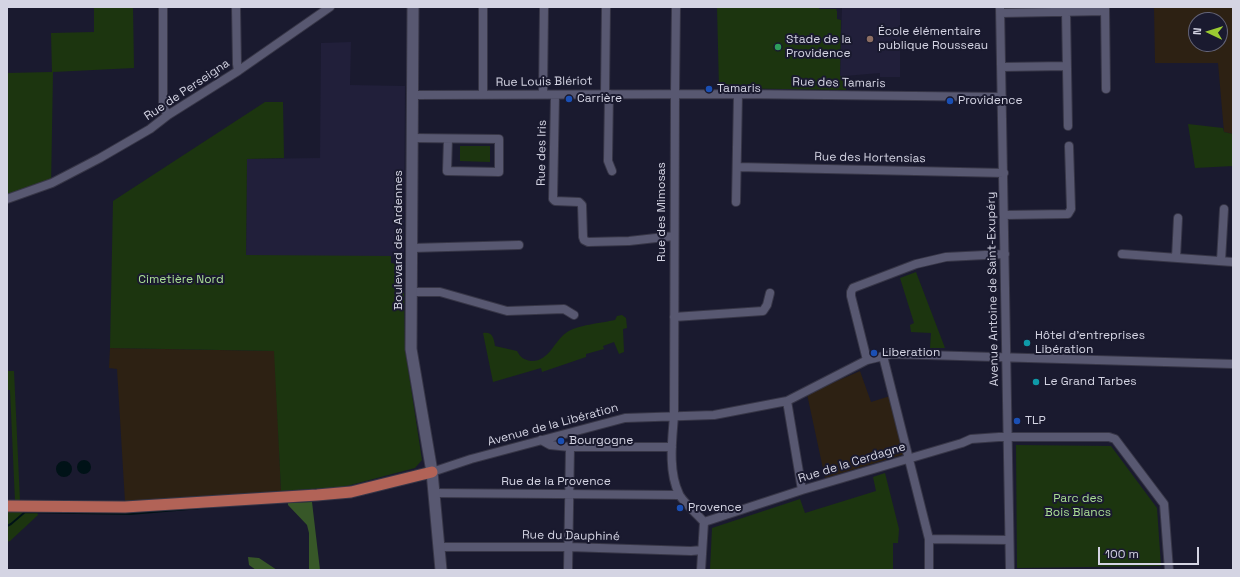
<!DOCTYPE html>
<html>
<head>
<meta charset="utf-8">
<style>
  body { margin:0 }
  #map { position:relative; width:1240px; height:577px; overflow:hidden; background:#1a1a2f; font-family:"Space Grotesk",sans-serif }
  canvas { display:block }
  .frame { position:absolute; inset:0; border:8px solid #d4d4e3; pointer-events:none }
  .north { position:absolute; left:1188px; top:12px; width:40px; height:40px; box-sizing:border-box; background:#1a1a2f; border:1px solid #646477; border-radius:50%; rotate:274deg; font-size:11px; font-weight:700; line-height:16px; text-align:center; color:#d4d4e3 }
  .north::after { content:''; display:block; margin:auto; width:14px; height:18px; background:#9ccb32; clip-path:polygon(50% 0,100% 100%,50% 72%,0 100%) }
  .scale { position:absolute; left:1098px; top:547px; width:101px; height:18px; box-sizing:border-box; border:2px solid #d4d4e3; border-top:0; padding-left:5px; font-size:12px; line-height:14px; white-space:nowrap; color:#d4d4e3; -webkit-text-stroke:3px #1a1a2f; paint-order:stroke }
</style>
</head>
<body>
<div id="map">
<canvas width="1240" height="577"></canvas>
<div class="frame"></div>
<div class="north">N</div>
<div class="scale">100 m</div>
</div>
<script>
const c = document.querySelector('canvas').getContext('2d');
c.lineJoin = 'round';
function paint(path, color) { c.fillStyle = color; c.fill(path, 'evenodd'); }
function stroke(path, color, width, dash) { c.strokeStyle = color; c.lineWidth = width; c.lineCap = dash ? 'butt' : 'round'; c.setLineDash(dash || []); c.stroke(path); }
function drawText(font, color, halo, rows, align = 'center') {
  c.font = font + ' "Space Grotesk",sans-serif'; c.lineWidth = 4; c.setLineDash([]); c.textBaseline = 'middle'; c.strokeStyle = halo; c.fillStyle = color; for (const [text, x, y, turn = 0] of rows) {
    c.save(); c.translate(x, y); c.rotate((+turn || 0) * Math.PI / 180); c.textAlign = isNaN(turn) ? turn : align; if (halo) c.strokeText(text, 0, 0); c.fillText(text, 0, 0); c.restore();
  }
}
paint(new Path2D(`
  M842 7H900V77H880V73L845 76V80H842L840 76Z
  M351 42 350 85 405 86 404 256H246L247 159 320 158 321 43Z`), '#211f3a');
paint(new Path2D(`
  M1154 7H1233V134L1224 132 1218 63H1155ZM1196 20H1220V44H1196Z
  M110 348 275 351 281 491 125 502 117 369 109 368Z
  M860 371 871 402 890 396 905 454 825 478 807 394Z`), '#2d2113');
paint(new Path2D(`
  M94 7H133L134 68 53 72 51 187 7 203V73L52 72 51 33 94 32Z
  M717 7H819V9H837L836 10 837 11V19L841 20 840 76H842V80H847L846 90 719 88Z
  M265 102H283L284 158 247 159 246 255 391 256V263L397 264V273L399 275V283L397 285V288L401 291H404L405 349 422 460 415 468 343 487 281 491 274 351 110 348 113 201Z
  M1188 124 1223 128 1224 132 1233 134V166L1195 168Z
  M460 146H490V162L460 161Z
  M916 272 945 348H930L931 333 911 332 910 325 914 323 900 278Z
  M622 315 626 318 627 328 623 329 624 352 619 354 614 342 603 346 604 349 586 354V357L542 372 541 368 493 382 483 333C492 331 494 338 495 346L517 351C520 357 524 360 531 361 549 362 554 341 566 333 576 325 602 323 615 320L617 316Z
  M7 371H14L20 501H15L10 390H7Z
  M1016 445 1111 446 1157 508 1161 566 1017 568Z
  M885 473 899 529 898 543H893V570H710L712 528 800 499 805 513 876 491 873 477Z
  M37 510 38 515 10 541 7 542V511Z`), '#1c350f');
paint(new Path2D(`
  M312 502 320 570H309V533L307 525 288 505V503Z
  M248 557 259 558 277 570H256L249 565Z`), '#375728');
paint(new Path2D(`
  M77 467a7 7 0 1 1 14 0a7 7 0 1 1-14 0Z
  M56 469a8 8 0 1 1 16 0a8 8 0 1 1-16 0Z`), '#001217');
stroke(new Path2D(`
  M7 526 11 524 25 512 130 514 212 507`), '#001217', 2);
const minor = new Path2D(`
  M163 7V102L164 109 168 115
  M236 7 237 64 238 71
  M483 7V95
  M676 7 675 93 674 416C672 441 668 471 679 494 682 501 698 515 704 522L701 570
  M1000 7 1010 570
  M1105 7 1106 89
  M1066 12 1068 126
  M1001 13 1105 11
  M1002 67 1067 66
  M543 94 544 7
  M605 94 606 7
  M609 94 608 161 612 171
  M413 95 738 94 1002 97
  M555 95 553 199 555 201 579 202 582 205 583 237 584 240 588 242 629 241 674 236
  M412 138 499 139V172L447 171 448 139
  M737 167 1004 173
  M7 199 52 183 100 158 150 129 168 115 238 71 330 7
  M736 202 738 94
  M1004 215 1068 214 1071 209 1069 146
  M412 248 519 245
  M1122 254 1233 262
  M1176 258 1178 218
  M1221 261 1224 209
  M412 292H440L507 311 564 309 574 315
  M674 317 763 311 767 305 770 293
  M883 356 929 539V570
  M867 360 851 296V292L853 288 916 264 946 257 1005 254
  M787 401 802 490
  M541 440 550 445 570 447H672
  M432 472 471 459 625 418 714 415 787 401 867 360 892 354 1233 364
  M433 493 679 495
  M704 522 802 490 962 443 971 439 999 437H1109L1115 439 1164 504 1169 570
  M929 539 1009 540
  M439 547H569L691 551 702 550
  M568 570 570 447`);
const secondary = new Path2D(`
  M413 7 411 349 432 472 441 570`);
const primary = new Path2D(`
  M7 506 125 507 317 495 351 492 432 472`);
stroke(minor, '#373647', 10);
stroke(secondary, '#373647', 13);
stroke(primary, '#373647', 13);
stroke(minor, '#585871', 8);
stroke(secondary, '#585871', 11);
stroke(primary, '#b26357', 11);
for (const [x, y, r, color] of [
  [870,39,4,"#8d6e63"],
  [778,47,4,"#2e9e5b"],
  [709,89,4,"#1a4fb4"],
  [569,99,4,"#1a4fb4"],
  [950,101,4,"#1a4fb4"],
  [1027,343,4,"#0f9aa8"],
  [874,353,4,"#1a4fb4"],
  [1036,382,4,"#0f9aa8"],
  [1017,421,4,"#1a4fb4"],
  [561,441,4,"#1a4fb4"],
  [680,508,4,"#1a4fb4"]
]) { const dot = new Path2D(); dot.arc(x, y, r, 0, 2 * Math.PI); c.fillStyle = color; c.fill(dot); stroke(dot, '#1a1a2f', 1.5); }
drawText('12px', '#d4d4e3', '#1a1a2f', [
  ["École élémentaire",878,32],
  ["publique Rousseau",878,46],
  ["Stade de la",786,40],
  ["Providence",786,54],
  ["Tamaris",717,89],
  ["Carrière",577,99],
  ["Providence",958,101],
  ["Hôtel d'entreprises",1035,336],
  ["Libération",1035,350],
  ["Liberation",882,353],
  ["Le Grand Tarbes",1044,382],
  ["TLP",1025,421],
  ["Bourgogne",569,441],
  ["Provence",688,508]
], 'left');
drawText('12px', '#d4d4e3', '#1a1a2f', [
  ["Rue Louis Blériot",544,82,-1],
  ["Rue des Tamaris",839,83,1],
  ["Rue de Perseigna",187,90,-34],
  ["Rue des Iris",542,153,-89],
  ["Rue des Hortensias",870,158,1],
  ["Rue des Mimosas",662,212,-90],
  ["Boulevard des Ardennes",399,240,-90],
  ["Avenue Antoine de Saint-Exupéry",993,289,-91],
  ["Avenue de la Libération",553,425,-15],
  ["Rue de la Cerdagne",852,463,-17],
  ["Rue de la Provence",556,482],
  ["Rue du Dauphiné",571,536,1]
]);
drawText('12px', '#aade95', '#1a1a2f', [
  ["Cimetière Nord",181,280],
  ["Parc des",1078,499],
  ["Bois Blancs",1078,513]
]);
</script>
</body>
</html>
